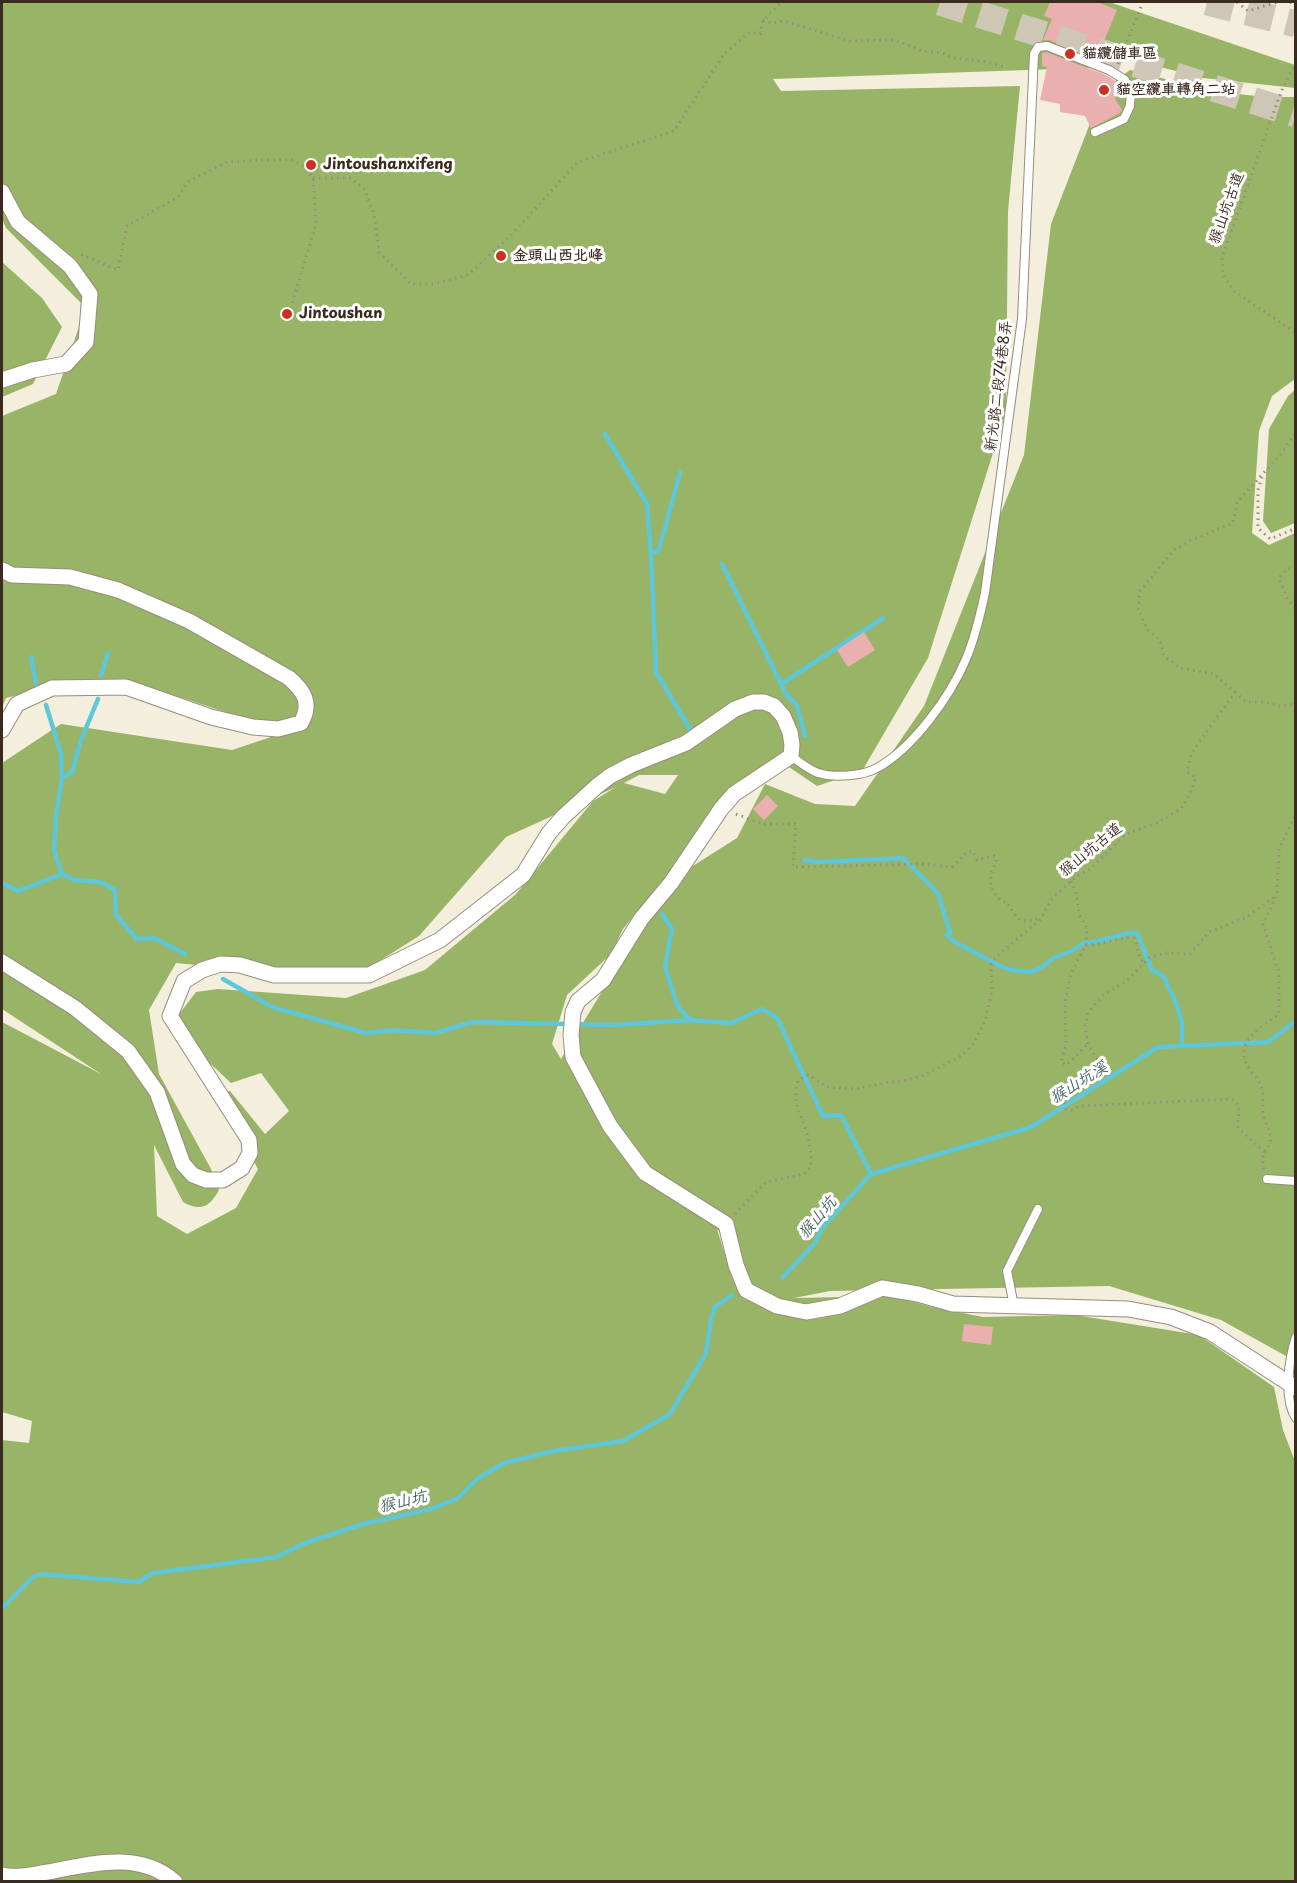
<!DOCTYPE html>
<html>
<head>
<meta charset="utf-8">
<style>
  body { margin:0 }
  #map { position:relative; width:1297px; height:1883px; overflow:hidden; background:#f4eedc; font-family:"Playpen Sans",sans-serif }
  canvas { display:block }
  .frame { position:absolute; inset:0; border:3px solid #3b2a1e; pointer-events:none }
</style>
</head>
<body>
<div id="map">
<canvas width="1297" height="1883"></canvas>
<div class="frame"></div>
</div>
<script>
const c = document.querySelector('canvas').getContext('2d');
c.lineJoin = 'round';
function paint(path, color) { c.fillStyle = color; c.fill(path, 'evenodd'); }
function stroke(path, color, width, dash) { c.strokeStyle = color; c.lineWidth = width; c.lineCap = dash ? 'butt' : 'round'; c.setLineDash(dash || []); c.stroke(path); }
function drawText(font, color, halo, rows, align = 'center') {
  c.font = font + ' "Playpen Sans","LXGW WenKai TC",sans-serif'; c.lineWidth = 6; c.setLineDash([]); c.textBaseline = 'middle'; c.strokeStyle = halo; c.fillStyle = color; for (const [text, x, y, turn = 0] of rows) {
    c.save(); c.translate(x, y); c.rotate((+turn || 0) * Math.PI / 180); c.textAlign = isNaN(turn) ? turn : align; if (halo) c.strokeText(text, 0, 0); c.fillText(text, 0, 0); c.restore();
  }
}
paint(new Path2D(`
  M2 2H1109L1295 65V88L1203 78 1125 58 1111 67 773 79 781 91 1020 86 1008 211 1006 412 928 658 862 771 817 786 777 759 734 784 689 848 623 929 611 954 567 995 552 1044 561 1059 669 881 737 838 765 784 815 804 855 806 924 706 1024 455 1051 224 1103 90 1130 70 1216 92 1268 97H1295V379L1272 396 1259 431 1252 533 1269 545 1295 533V1361L1221 1320 1109 1286 830 1291 794 1298 893 1296 932 1307 983 1317 1075 1315 1199 1335 1274 1387 1283 1430 1296 1464 1295 1881H2V1440L29 1443 32 1421 2 1412V1022L101 1074 2 1009V763L61 724 232 750 286 732 140 684 74 681 6 698 2 707V416L56 394 80 324 81 303 6 228 2 219ZM639 775H678L665 794 624 783ZM616 787 593 801 516 894 425 970 346 998 218 989 196 992 170 1026 231 1083 261 1073 289 1111 265 1134 230 1091 215 1092 258 1169 236 1208 187 1234 157 1216 154 1145 183 1202C200 1212 210 1207 219 1190L211 1169 159 1074 149 1010 176 963 349 980 419 936 506 837ZM717 1229 722 1234 758 1297 780 1299 746 1300 733 1281Z
  M2 262 42 298 62 327 33 384 2 397Z
  M1295 390V523L1271 533 1263 521 1269 429 1288 396Z`), '#98b466');
stroke(new Path2D(`
  M605 434 647 504 651 554 656 672 690 729
  M651 554 659 550 680 472
  M722 564 787 696 797 705 805 736
  M31 657 36 683
  M101 675 108 653
  M781 684 883 618
  M46 705 61 754 62 778
  M804 860 818 862 903 858 938 893 950 932 947 935 953 941 1000 966 1011 970 1031 972 1042 967 1053 958 1072 951 1084 943 1094 942 1129 933H1137L1152 970 1163 976 1176 1002 1182 1023V1046
  M62 874 54 850 56 817 62 778 72 772 81 740 98 699
  M2 883 18 891 62 874 74 880 101 882 115 890 116 915 137 939 154 938 185 954
  M662 914 672 929 665 967 677 1005 690 1020 731 1023 762 1009 777 1018 823 1116 841 1115 871 1174
  M223 979 272 1007 366 1033 394 1030 435 1033 472 1022 613 1025 690 1020
  M871 1174 1031 1127 1158 1047 1268 1042 1296 1021
  M783 1277 815 1243 822 1228 871 1174
  M2 1608 33 1577 41 1574 138 1582 153 1573 276 1557 305 1543 363 1524 431 1509 458 1498 477 1479 504 1463 553 1451 623 1441 670 1414 706 1353 711 1319 715 1307 732 1295`), '#5ec7da', 4.5);
paint(new Path2D(`
  M1050 2H1097L1117 10 1104 41 1127 51 1119 69 1049 40H1043L1052 19 1044 16Z
  M1046 52 1106 75 1120 84 1115 99 1122 110 1120 113 1091 128 1085 116 1060 112V104L1040 100 1047 67 1042 66V53Z
  M864 632 875 650 848 667 837 650Z
  M767 795 778 806 764 820 753 809Z
  M964 1324 993 1327 991 1345 962 1341Z`), '#eab0af');
stroke(new Path2D(`
  M940 2 1296 114
  M1207 2 1296 24`), '#cfc7b6', 27, [27, 14]);
const service = new Path2D(`
  M791 756C799 762 809 770 818 773 834 778 863 776 877 768 913 748 950 697 966 659 975 638 980 616 985 593L1022 319 1034 54 1038 47 1047 46 1109 70 1125 80 1131 92 1130 106 1124 119 1095 132
  M1267 1179 1296 1181
  M1014 1306 1007 1271 1038 1209
  M1296 1337C1289 1358 1283 1399 1296 1418`);
const minor = new Path2D(`
  M2 192 18 222 70 266 90 294 86 342 66 364 33 370 2 380
  M2 570 12 575 70 577 118 590 189 621 289 678C304 691 312 703 301 723L278 729 253 727 211 717 126 687 52 688 17 704 2 730
  M2 962 75 1008 128 1051 157 1092 183 1164 193 1175 206 1180H223L242 1168 250 1153 249 1140 170 1016 184 981 202 970 221 964 240 965 274 975H369L440 940 523 875 549 833 563 817 597 786 610 776 631 765 686 743 735 709 753 702H764L774 706 783 716 790 732 792 745 791 756 734 794 721 809 671 883 641 919 603 980 578 1001 573 1012 571 1035 573 1057 610 1126 645 1173 726 1224 736 1265 746 1290 777 1306 806 1312 840 1306 882 1288 918 1294 953 1304 1128 1309 1171 1317 1210 1332 1296 1388
  M2 1875C16 1879 34 1874 48 1872 90 1864 140 1850 175 1882`);
stroke(service, '#988c7d', 10);
stroke(minor, '#988c7d', 17);
stroke(new Path2D(`
  M1237 2 1248 11 1278 2
  M1290 2 1296 4
  M763 20 771 23 784 21 850 41 895 40 922 51 943 53 953 58 987 62 1007 68
  M1296 62 1281 92 1222 258 1223 275 1234 291 1296 333
  M1118 64 1143 2
  M313 178H350L364 189 374 214 379 252 411 284H434L468 275 511 235 578 162 674 131 724 54 750 32 760 34 763 20 782 2
  M82 256V255L118 270 127 226 177 198 189 181 227 162 290 159 303 166 313 178 316 224 289 314
  M1262 477 1258 490V528L1270 539 1294 529 1296 531
  M1296 568 1287 569 1279 578 1287 598 1296 609
  M1235 692 1246 702H1264L1280 706 1296 704
  M736 814 762 824H796L793 867 922 864 952 867 967 852 973 851 977 860 994 856 997 859C988 880 987 885 1002 902H1007C1018 920 1018 924 1039 919
  M1071 881 1077 896 1079 915 1085 924 1087 931 1086 945 1071 973 1065 1003 1066 1046 1061 1062 1067 1065 1088 1044
  M1086 945C1102 945 1118 937 1134 938 1138 946 1137 954 1143 962
  M1265 1152C1275 1139 1269 1132 1264 1118 1261 1108 1265 1096 1261 1086 1258 1078 1249 1071 1246 1063 1236 1040 1264 1025 1279 1014V973L1263 924 1277 895 1279 849 1296 813
  M1264 1169 1262 1159 1265 1152 1238 1128C1236 1117 1245 1105 1231 1099L1079 1106 1072 1110 1066 1109 1061 1095C1078 1088 1090 1081 1100 1065L1088 1044 1085 1025 1088 1013 1103 995 1125 982 1149 958 1165 953 1190 954 1209 932 1247 917 1277 895
  M735 1214 766 1182 804 1174 811 1167C811 1155 810 1144 807 1133 800 1110 792 1107 798 1081L808 1075 827 1087 855 1089 889 1082H898L922 1076 961 1056 974 1043 985 1021 992 991 991 965 997 956 1041 919 1050 901 1071 881 1080 874 1089 870 1126 834 1157 823 1181 809 1190 794 1196 778 1187 772 1191 754 1235 692 1214 674 1180 668 1164 656 1160 640 1148 630 1138 609 1140 591 1173 551 1189 541 1233 523 1237 502 1281 454 1296 432`), '#988c7d', 3, [1.5, 4.5]);
stroke(service, '#fff', 8);
stroke(minor, '#fff', 15);
for (const [x, y, r, color] of [
  [1070,54,6,"#c8321e"],
  [1104,90,6,"#c8321e"],
  [311,165,6,"#c8321e"],
  [501,256,6,"#c8321e"],
  [287,314,6,"#c8321e"]
]) { const dot = new Path2D(); dot.arc(x, y, r, 0, 2 * Math.PI); c.fillStyle = color; c.fill(dot); stroke(dot, '#fff', 2); }
drawText('bold 15px', '#3b2a1e', '#fff', [
  ["貓纜儲車區",1082,54],
  ["貓空纜車轉角二站",1116,90],
  ["Jintoushanxifeng",323,165],
  ["金頭山西北峰",513,256],
  ["Jintoushan",299,314]
], 'left');
drawText('15px', '#3b2a1e', '#fff', [
  ["猴山坑古道",1227,208,-70],
  ["新光路二段74巷8弄",999,386,-83],
  ["猴山坑古道",1091,850,-39]
]);
drawText('italic 16px', '#476160', '#fff', [
  ["猴山坑溪",1079,1083,-32],
  ["猴山坑",818,1218,-49],
  ["猴山坑",403,1502,-13]
]);
</script>
</body>
</html>
